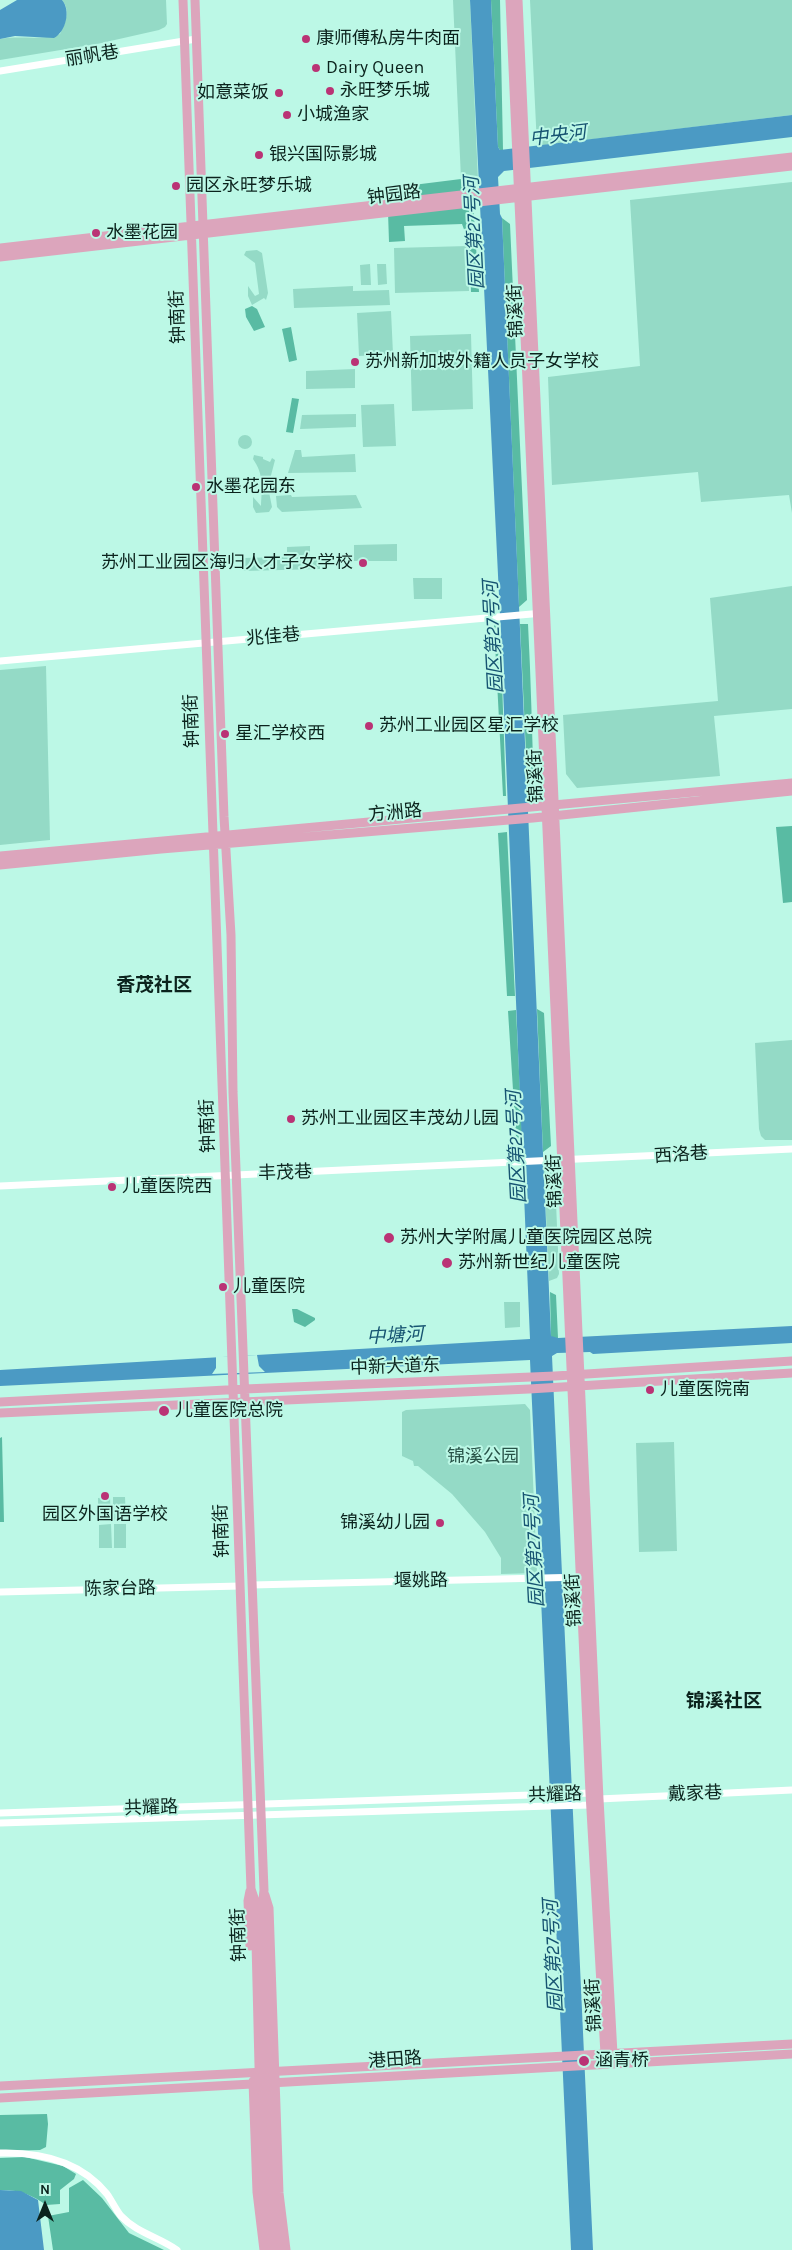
<!DOCTYPE html>
<html>
<head>
<meta charset="utf-8">
<style>
  body { margin:0 }
  #map { position:relative; width:792px; height:2250px; overflow:hidden; background:#bcf8e6; font-family:Karla,sans-serif }
  canvas { display:block }
  .north { position:absolute; left:20px; top:2180px; width:50px; height:50px; -webkit-text-stroke:4px #bcf8e6; paint-order:stroke; rotate:0deg; font-size:14px; font-weight:700; line-height:20px; text-align:center; color:#0b231d }
  .north::after { content:''; display:block; margin:auto; width:18px; height:22px; background:#0b231d; clip-path:polygon(50% 0,100% 100%,50% 72%,0 100%) }
</style>
</head>
<body>
<div id="map">
<canvas width="792" height="2250"></canvas>
<div class="north">N</div>
</div>
<script>
const c = document.querySelector('canvas').getContext('2d');
c.lineJoin = 'round';
function paint(path, color) { c.fillStyle = color; c.fill(path, 'evenodd'); }
function stroke(path, color, width, dash) { c.strokeStyle = color; c.lineWidth = width; c.lineCap = dash ? 'butt' : 'round'; c.setLineDash(dash || []); c.stroke(path); }
function drawText(font, color, halo, rows, align = 'center') {
  c.font = font + ' Karla,"Noto Sans SC",sans-serif'; c.lineWidth = 4; c.setLineDash([]); c.textBaseline = 'middle'; c.strokeStyle = halo; c.fillStyle = color; for (const [text, x, y, turn = 0] of rows) {
    c.save(); c.translate(x, y); c.rotate((+turn || 0) * Math.PI / 180); c.textAlign = isNaN(turn) ? turn : align; if (halo) c.strokeText(text, 0, 0); c.fillText(text, 0, 0); c.restore();
  }
}
paint(new Path2D(`
  M62 0H166L167 24 165 27 159 30 97 44 0 60V39C20 35 41 41 60 34 65 24 71 10 62 0Z
  M453 0H470L478 180 461 179Z
  M530 0H792V115L537 146Z
  M792 182V513L789 495 701 502 698 472 552 485 548 377 640 366 630 200Z
  M468 246 469 291 395 293 394 248Z
  M257 250 262 253 268 293 266 300 264 298 252 305 248 296V286L255 296 259 294 255 263 244 255 246 251Z
  M370 264 371 285H361L360 265Z
  M377 264H386L387 284 378 285Z
  M353 286V291L389 290 390 305 294 308 293 289Z
  M391 311 393 354 359 356 357 313Z
  M471 334 473 409 412 411 410 336Z
  M355 369V388L306 389V371Z
  M394 404 396 446 363 447 361 405Z
  M356 414V427L300 429 302 415Z
  M238 442a7 7 0 1 1 14 0a7 7 0 1 1-14 0Z
  M295 450H301L302 457 355 454 356 472 288 473Z
  M254 455 263 457V459L270 462 272 458 275 460 268 487 272 507 269 512 256 513 253 507V497L261 506C262 486 264 475 253 459Z
  M291 495 292 497 356 495 362 508 282 512 277 507 276 496Z
  M397 544V561H354V545Z
  M310 546V557H320V569L243 571 242 558 287 557V547Z
  M413 578H442V599H414Z
  M792 586V709L714 716 720 776 577 788 566 774 563 715 718 701 710 598Z
  M46 666 50 840 0 845V670Z
  M792 1040V1140H765L761 1136 759 1129 755 1043Z
  M544 1171 551 1172 555 1179 559 1274 557 1278 549 1281Z
  M504 1302H520V1327L505 1328Z
  M525 1404 530 1410 537 1573 501 1574V1558L485 1532 452 1494 418 1466H414L413 1461 402 1456V1412L406 1410Z
  M674 1442 677 1551 639 1552 636 1443Z
  M110 1497 111 1521H98V1498Z
  M113 1497H125L126 1520 113 1521Z
  M111 1524 112 1548H99V1525Z
  M114 1524H126V1548H114Z`), '#94dac6');
paint(new Path2D(`
  M491 0H500L503 150H500L498 147Z
  M461 179 471 180 475 184 474 190 419 197 406 196 405 186Z
  M473 201 479 292H471L469 243 462 224 404 226 405 241 389 242 388 212Z
  M502 218 510 224 527 600 519 607Z
  M252 306 257 309 265 327 254 331 246 317 245 309Z
  M291 327 297 360 289 362 282 329Z
  M292 398 299 399 293 433 286 432Z
  M494 624H500L506 796H503Z
  M520 624H528C531 680 532 735 534 791L529 796 528 795Z
  M792 826V902L783 903 776 827Z
  M507 832 515 996H507L498 833Z
  M537 1009 544 1013 551 1146 543 1152Z
  M516 1010 523 1153H517L508 1011Z
  M550 1292 556 1295 558 1338H552L551 1336Z
  M292 1309H297L315 1318V1320L305 1327 294 1322Z
  M2 1437 4 1522H0V1438Z
  M47 2114 48 2124 46 2147 40 2150 0 2151V2115Z
  M25 2157 63 2166 76 2174 74 2179 60 2190V2204L46 2205C33 2195 17 2189 0 2190V2158Z
  M83 2180 102 2198 129 2233 164 2250H53L48 2216 69 2212V2188Z`), '#59bba3');
paint(new Path2D(`
  M17 0H62C71 10 66 32 54 38L15 36 0 39V10Z
  M470 0H491L498 147 500 150 792 115V137L504 171 498 177 500 214 502 218 551 1336 558 1338 792 1326V1343L593 1354 590 1352 557 1353 552 1356 593 2250H571L530 1360 0 1386V1370L530 1339 500 616Z
  M0 2190 21 2191 38 2200 44 2250H0Z`), '#4b9ac4');
paint(new Path2D(`
  M257 1355 259 1366 265 1372 212 1374 216 1368V1357Z`), '#bcf8e6');
stroke(new Path2D(`
  M0 71 196 39
  M0 661 543 613
  M0 1186 792 1149
  M252 1585 584 1577
  M0 1592 240 1586
  M599 1799 792 1790
  M0 1813 590 1793 594 1796
  M0 1823 550 1806 591 1805 594 1802
  M0 2153C40 2152 80 2160 107 2194 112 2201 116 2210 121 2216 137 2233 159 2237 177 2250`), '#fff', 7);
stroke(new Path2D(`
  M183 0 251 1889 255 1901 260 2107 264 2186 271 2250
  M195 0 224 817 231 935 233 1092 264 1890 262 1909 267 2108 273 2210 278 2250
  M510 0 590 1793 605 2054 609 2063
  M518 0 599 1799 613 2054 609 2063
  M0 248 792 157
  M0 257 792 166
  M0 856 792 783
  M0 865 161 849 533 818 792 791
  M0 1402 245 1389 555 1376 792 1361
  M0 1413 529 1389 792 1373
  M265 1895 269 1908 279 2193 286 2250
  M250 1946 248 1901 250 1891
  M253 2081 257 2192 264 2250
  M0 2086 792 2044
  M0 2098 792 2054`), '#dca5bc', 9);
for (const [x, y, r, color] of [
  [306,39,5,"#ba3375"],
  [316,68,5,"#ba3375"],
  [330,91,5,"#ba3375"],
  [279,93,5,"#ba3375"],
  [287,115,5,"#ba3375"],
  [259,155,5,"#ba3375"],
  [176,186,5,"#ba3375"],
  [96,233,5,"#ba3375"],
  [355,362,5,"#ba3375"],
  [196,487,5,"#ba3375"],
  [363,563,5,"#ba3375"],
  [369,726,5,"#ba3375"],
  [225,734,5,"#ba3375"],
  [291,1119,5,"#ba3375"],
  [112,1187,5,"#ba3375"],
  [389,1238,6,"#ba3375"],
  [447,1263,6,"#ba3375"],
  [223,1287,5,"#ba3375"],
  [650,1390,5,"#ba3375"],
  [164,1411,6,"#ba3375"],
  [105,1496,5,"#ba3375"],
  [440,1523,5,"#ba3375"],
  [584,2061,6,"#ba3375"]
]) { const dot = new Path2D(); dot.arc(x, y, r, 0, 2 * Math.PI); c.fillStyle = color; c.fill(dot); stroke(dot, '#bcf8e6', 2); }
drawText('18px', '#0b231d', '#bcf8e6', [
  ["康师傅私房牛肉面",316,39],
  ["Dairy Queen",326,68],
  ["永旺梦乐城",340,91],
  ["如意菜饭",269,93,"right"],
  ["小城渔家",297,115],
  ["银兴国际影城",269,155],
  ["园区永旺梦乐城",186,186],
  ["水墨花园",106,233],
  ["苏州新加坡外籍人员子女学校",365,362],
  ["水墨花园东",206,487],
  ["苏州工业园区海归人才子女学校",353,563,"right"],
  ["苏州工业园区星汇学校",379,726],
  ["星汇学校西",235,734],
  ["苏州工业园区丰茂幼儿园",301,1119],
  ["儿童医院西",122,1187],
  ["苏州大学附属儿童医院园区总院",400,1238],
  ["苏州新世纪儿童医院",458,1263],
  ["儿童医院",233,1287],
  ["儿童医院南",660,1390],
  ["儿童医院总院",175,1411],
  ["园区外国语学校",105,1515,"center"],
  ["锦溪幼儿园",430,1523,"right"],
  ["涵青桥",595,2061]
], 'left');
drawText('18px', '#0b231d', '#bcf8e6', [
  ["丽帆巷",92,56,-9],
  ["钟园路",394,195,-7],
  ["锦溪街",516,311,-92],
  ["钟南街",178,317,-92],
  ["兆佳巷",273,637,-5],
  ["钟南街",192,721,-92],
  ["锦溪街",536,776,-92],
  ["方洲路",395,813,-5],
  ["钟南街",208,1126,-92],
  ["西洛巷",681,1155,-4],
  ["丰茂巷",285,1173,-2],
  ["锦溪街",555,1181,-92],
  ["中新大道东",395,1367,-2],
  ["钟南街",222,1531,-92],
  ["堰姚路",421,1581,-1],
  ["陈家台路",120,1589,-1],
  ["锦溪街",574,1600,-93],
  ["戴家巷",695,1794,-2],
  ["共耀路",555,1795,-2],
  ["共耀路",151,1808,-2],
  ["钟南街",239,1935,-92],
  ["锦溪街",594,2005,-93],
  ["港田路",395,2060,-4]
]);
drawText('18px', '#285348', '#bcf8e6', [
  ["锦溪公园",483,1457]
]);
drawText('italic 19px', '#165371', '#bcf8e6', [
  ["中央河",558,136,-7],
  ["园区第27号河",475,233,-93],
  ["园区第27号河",494,637,-93],
  ["园区第27号河",517,1147,-93],
  ["中塘河",395,1336,-3],
  ["园区第27号河",535,1551,-93],
  ["园区第27号河",554,1956,-93]
]);
drawText('bold 19px', '#0b231d', '#bcf8e6', [
  ["香茂社区",154,986],
  ["锦溪社区",724,1702]
]);
</script>
</body>
</html>
